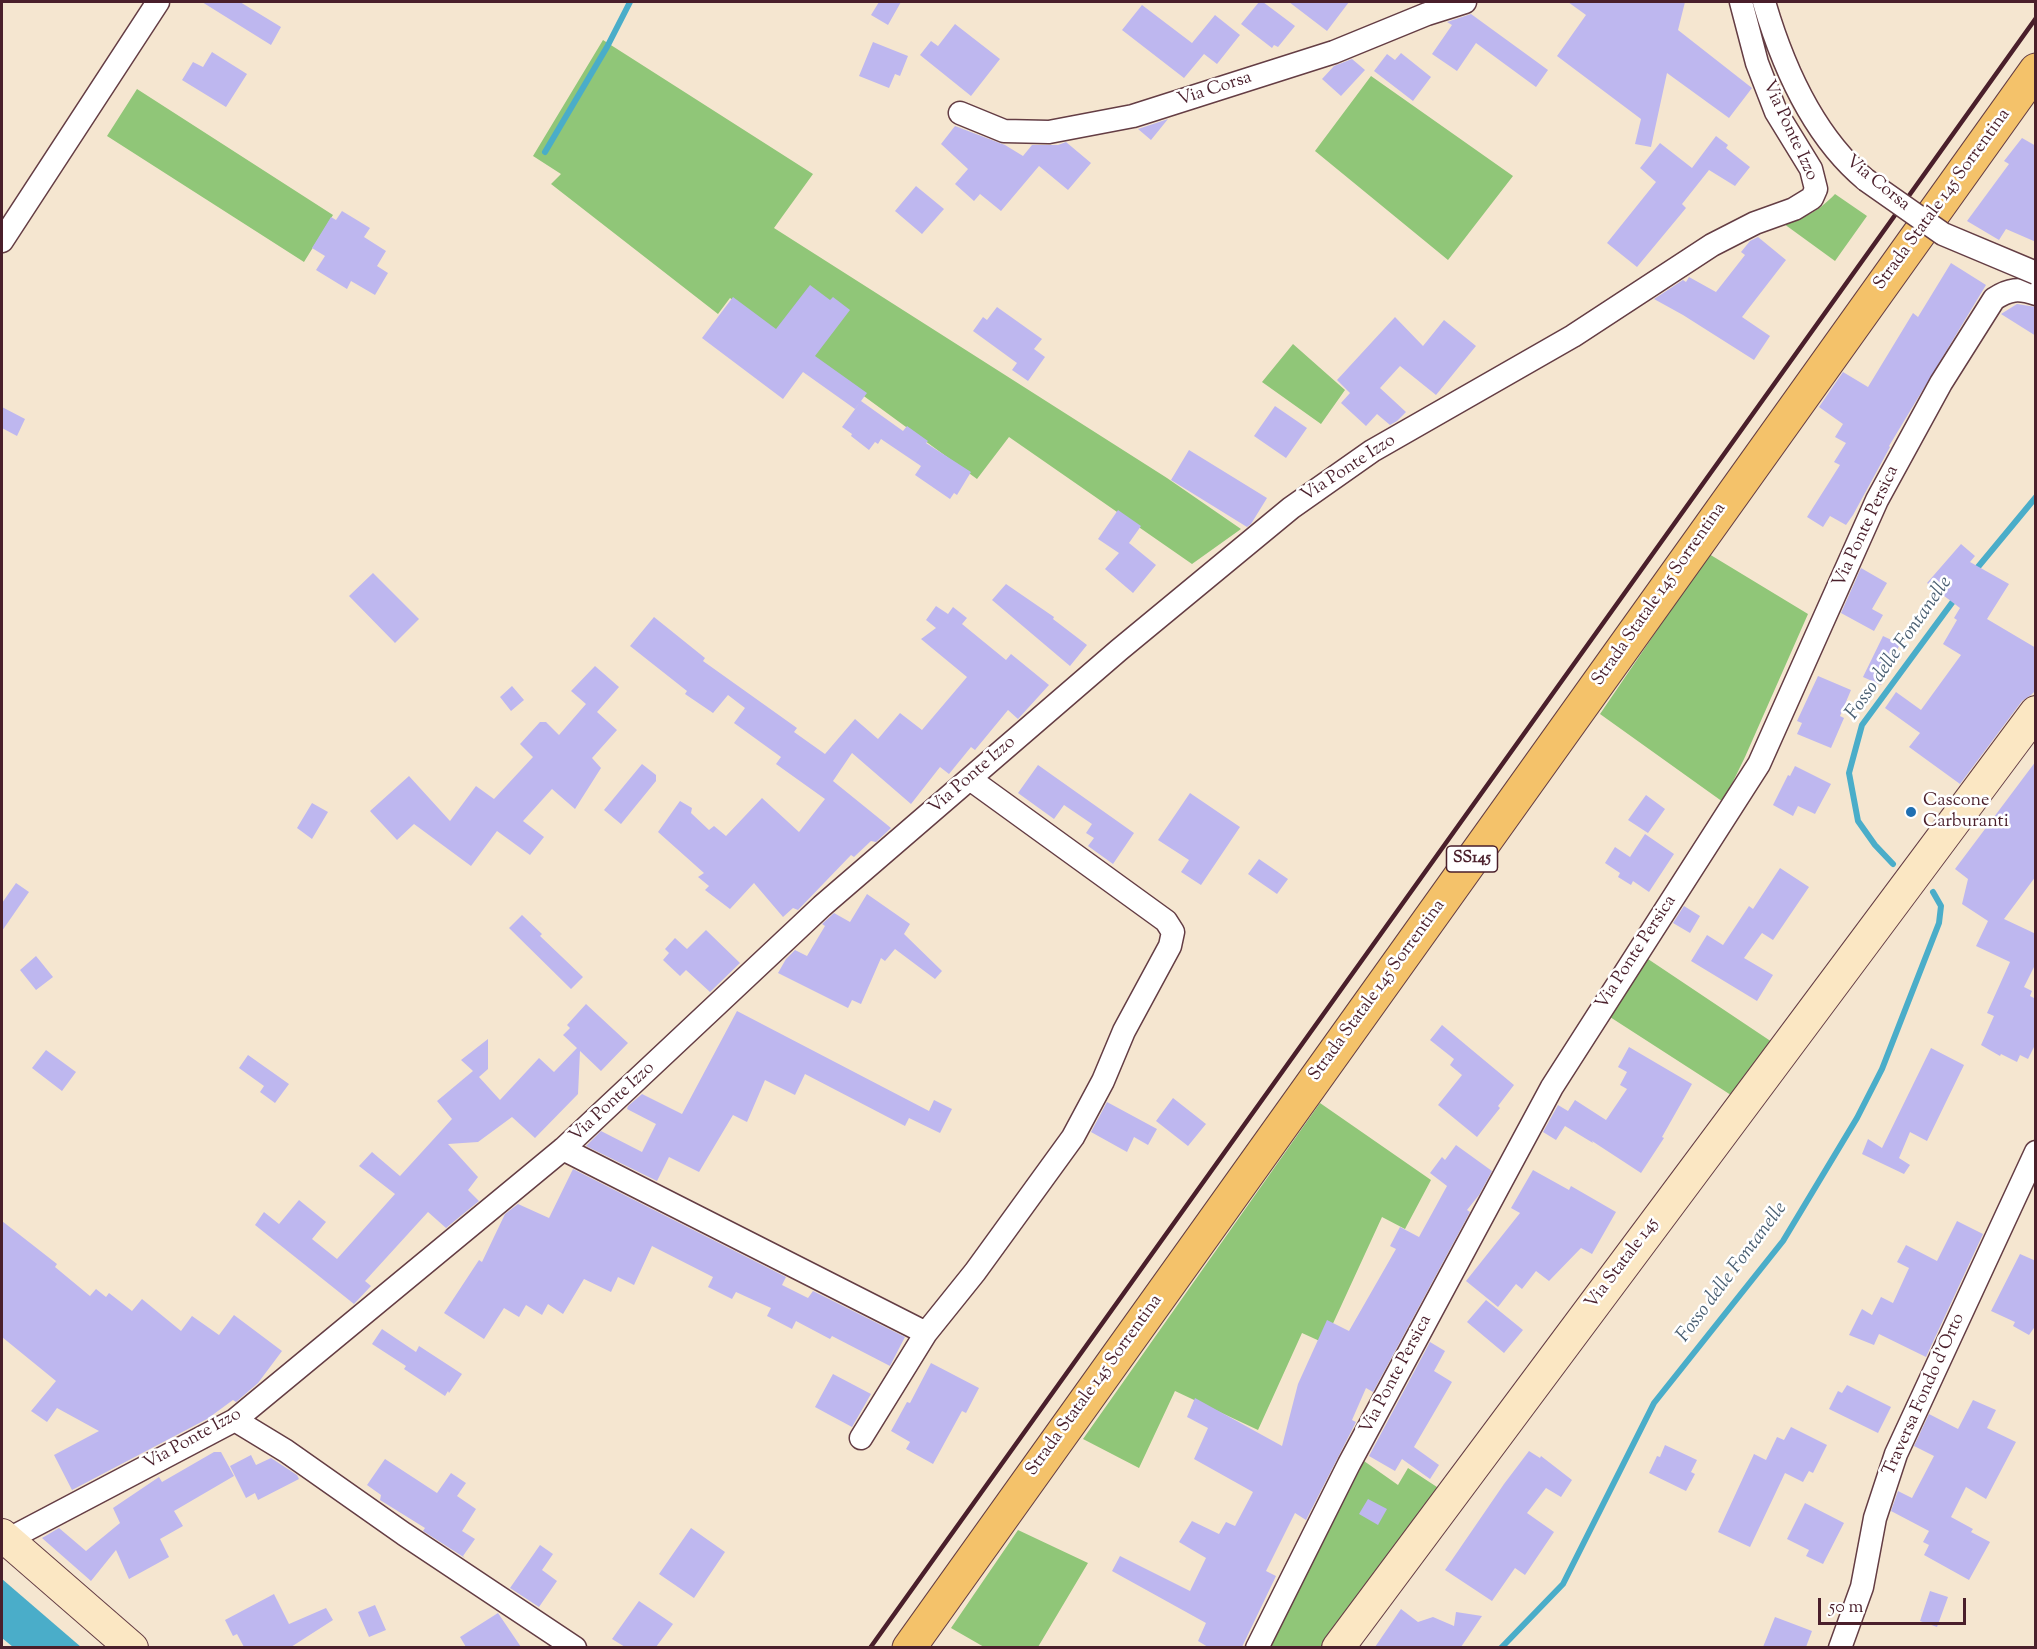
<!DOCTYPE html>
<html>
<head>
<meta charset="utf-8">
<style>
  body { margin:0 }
  #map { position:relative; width:2037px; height:1649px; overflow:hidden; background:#f5e6d0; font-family:"Sorts Mill Goudy",serif }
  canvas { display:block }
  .frame { position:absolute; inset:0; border:3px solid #4a1f2b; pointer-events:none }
  .scale { position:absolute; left:1818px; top:1598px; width:148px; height:27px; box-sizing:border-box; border:3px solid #4a1f2b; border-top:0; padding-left:8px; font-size:18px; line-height:21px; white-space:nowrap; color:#4a1f2b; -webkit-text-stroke:4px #fff; paint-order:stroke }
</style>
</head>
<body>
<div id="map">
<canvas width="2037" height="1649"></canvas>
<div class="frame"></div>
<div class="scale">50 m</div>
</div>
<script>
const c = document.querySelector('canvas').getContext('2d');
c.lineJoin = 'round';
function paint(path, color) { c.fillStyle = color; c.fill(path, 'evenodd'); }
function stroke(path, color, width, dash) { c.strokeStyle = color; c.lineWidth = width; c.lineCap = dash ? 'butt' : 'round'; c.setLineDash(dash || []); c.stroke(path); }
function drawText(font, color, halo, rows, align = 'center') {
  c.font = font + ' "Sorts Mill Goudy",serif'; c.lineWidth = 5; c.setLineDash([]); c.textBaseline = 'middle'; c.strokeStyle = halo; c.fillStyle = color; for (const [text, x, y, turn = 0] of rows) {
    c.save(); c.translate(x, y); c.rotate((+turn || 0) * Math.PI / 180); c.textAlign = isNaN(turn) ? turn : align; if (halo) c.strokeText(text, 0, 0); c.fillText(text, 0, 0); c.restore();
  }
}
paint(new Path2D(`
  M603 40 813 174 774 228 1167 478 1241 529 1192 564 1009 437 977 479 730 298 718 314 551 184 561 174 533 156Z
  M1371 76 1513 176 1448 260 1315 151Z
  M137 89 333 215 304 262 107 136Z
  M1835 194 1867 216 1835 261 1780 221C1802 222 1821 209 1835 194Z
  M1293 344 1345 390 1321 424 1262 382Z
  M1709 554 1808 614 1745 757 1723 802 1600 714Z
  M1645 957 1772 1042 1734 1097 1610 1017Z
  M1320 1103 1431 1180 1405 1229 1382 1217 1324 1343 1302 1333 1258 1430 1175 1391 1139 1468 1083 1439Z
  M1364 1461 1398 1485 1408 1468 1440 1489 1323 1647 1269 1648Z
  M1018 1530 1088 1563 1038 1647H984L951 1628Z`), '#90c678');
paint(new Path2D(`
  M2 1579 81 1647H13L2 1638Z`), '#4aadc9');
stroke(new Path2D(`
  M545 152 607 47 630 2
  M1973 573 2036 497
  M1893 864 1875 845 1858 821 1849 773 1862 725 1957 596
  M1501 1648 1563 1584 1654 1403 1783 1241 1857 1118 1882 1069 1939 923 1941 906 1933 892`), '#4aadc9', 6);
paint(new Path2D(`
  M202 2H240L281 27 271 45Z
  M879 2H901L888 25 871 15Z
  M1259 2H1263L1295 26 1278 47 1274 45 1272 48 1241 24Z
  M1289 2H1349L1327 31Z
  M1568 2H1685L1678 30 1752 88 1729 118 1667 73 1651 147 1635 144 1641 119 1557 56 1586 15Z
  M1142 5 1192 43 1215 15 1240 35 1217 64 1204 54 1184 78 1122 30Z
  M1471 14 1548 70 1536 87 1476 43 1457 71 1432 54 1452 25 1447 22Z
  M955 24 1000 59 971 96 920 55 931 41 938 46Z
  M873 42 908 56 900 76 895 74 889 88 859 76Z
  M212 52 247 74 226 107 182 80 193 62 203 67Z
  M1401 53 1431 77 1413 101 1374 71 1387 54 1395 60Z
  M1352 59 1365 70 1341 96 1322 79 1334 66Z
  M1168 119 1151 140 1138 129Z
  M955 126 1005 145 1023 156 1032 145H1058L1066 142 1091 163 1068 190 1039 166 1001 211 980 194 974 201 955 184 968 169 941 144Z
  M1716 136 1728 145 1726 148 1750 167 1735 186 1709 170 1682 204 1686 208 1637 267 1607 243 1656 182 1640 168 1660 143 1692 168Z
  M2022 138 2036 146V242L2006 229 1999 240 1967 221 2009 164 2004 161Z
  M916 186 944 209 922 234 895 211Z
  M342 211 370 228 364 237 386 251 377 266 388 273 375 295 351 281 347 289 316 270 325 256 312 248 331 217 336 220Z
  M1758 237 1786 260 1742 317 1770 336 1754 360 1683 315 1654 299 1683 280 1686 282 1689 277 1716 292 1745 255 1741 252 1750 241Z
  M1951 263 1986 285 1889 446 1890 447 1853 515 1846 525 1830 516 1823 527 1807 517 1840 465 1834 462 1846 443 1835 437 1843 424 1819 407 1843 372 1868 387 1913 313 1918 317Z
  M810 285 830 300 833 297 850 310 815 356 867 393 855 409 803 372 783 399 702 338 733 297 776 329Z
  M2017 304 2036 307V336L2001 314Z
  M997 307 1042 339 1034 349 1045 357 1028 381 1012 370 1017 363 973 331 983 317 987 320Z
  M1395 317 1423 346 1444 320 1476 346 1436 395 1400 366 1380 388 1406 412 1397 421 1390 425 1377 414 1366 426 1341 403 1350 393 1337 380Z
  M861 401 903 431 907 426 928 441 926 443 971 472 957 495 954 493 950 499 915 475 921 466 881 439 878 444 875 442 869 450 851 436 852 434 842 427Z
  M1275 406 1307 428 1286 458 1254 436Z
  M2 407 25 419 17 436 2 428Z
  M1189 450 1267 498 1251 524 1247 527 1171 480Z
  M1118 510 1141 526 1129 543 1156 565 1133 593 1105 569 1119 553 1098 539Z
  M1961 544 1975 556 1970 562 2009 584 1987 619 2036 648V690L2031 695 2022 701 1960 784 1909 747 1920 733 1885 708 1896 692 1921 710 1961 655 1943 644 1957 620 1954 618 1960 608 1927 583Z
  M1861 568 1887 583 1872 609 1883 615 1874 631 1841 613Z
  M373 573 419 619 395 643 349 596Z
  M1006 584 1054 617 1053 619 1087 645 1070 666 992 600Z
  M936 606 948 614 953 607 967 618 962 624 1006 660 1011 654 1049 685 1018 719 1008 710 975 750 971 747 949 774 940 767 911 804 852 753 833 781 891 828 876 842 871 841 854 857 851 855 798 910 793 908 783 917 754 883 730 909 705 890 709 886 698 877 704 873 658 832 680 801 692 808 691 813 709 830 714 826 726 836 762 798 799 832 825 799 776 764 781 757 734 723 745 708 728 695 713 713 685 694 687 691 630 646 654 617 705 658 703 661 797 728 794 732 825 754 855 719 878 739 900 713 922 730 967 677 921 639 936 628 926 620Z
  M1883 636 1900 644 1881 685 1863 677Z
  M595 666 619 687 597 712 617 730 592 758 601 768 575 809 552 789 523 821 544 837 530 855 497 831 471 866 414 824 397 840 370 811 409 776 450 821 476 786 494 799 533 757 520 744 540 722H546L559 735 586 704 571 691Z
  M1818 676 1851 690 1840 716 1844 718 1831 748 1797 734 1802 723 1797 721Z
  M512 686 524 700 511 711 500 697Z
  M2036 761V876L2004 919 2036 934V963L2024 987 2032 991 2030 996 2036 999V1043L2028 1059 2020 1055 2017 1062 2001 1054 2000 1056 1981 1045 1994 1016 1987 1013 2010 962 1976 946 1988 921 1962 904 1968 879 1955 869Z
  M642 764 656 775V781L621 824 604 810Z
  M1038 765 1134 833 1113 864 1088 846 1094 838 1086 833 1092 824 1064 805 1054 819 1018 793Z
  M1795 766 1831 784 1815 814 1798 806 1793 816 1773 805 1788 775 1790 776Z
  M1190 793 1240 827 1201 885 1181 872 1189 860 1158 840Z
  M1646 795 1665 809 1648 833 1628 820Z
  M312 803 328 812 312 839 297 828Z
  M1645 834 1674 854 1649 892 1633 881 1631 885 1618 877 1620 873 1605 863 1615 847 1630 857Z
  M1259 859 1288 879 1277 894 1248 874Z
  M1780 868 1809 887 1773 940 1762 933 1744 958 1773 975 1757 1001 1691 961 1707 935 1723 945 1749 906 1753 909Z
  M16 883 29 892 2 931V903Z
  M867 894 910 924 904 934 942 971 935 979 895 949 885 961 881 958 861 1004 852 1000 848 1008 778 973 786 959 795 950 807 956 825 926 822 924 834 913 850 922Z
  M1684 906 1700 916 1690 933 1673 923Z
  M522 915 542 934 540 936 583 977 571 989 509 928Z
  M706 930 740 963 710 992 686 970 680 976 663 960 669 953 665 949 675 938 687 949Z
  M36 956 53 977 36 990 20 970Z
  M586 1004 628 1043 601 1071 580 1051 578 1094 535 1138 512 1117 478 1142 448 1144 478 1177 468 1190 479 1201 446 1228 428 1212 365 1281 371 1286 354 1304 255 1225 264 1212 279 1224 299 1200 326 1222 312 1239 337 1259 395 1194 359 1166 372 1152 400 1176 452 1119 437 1101 473 1071 461 1060 488 1039V1069L479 1077 500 1100 539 1058 554 1072 577 1048 563 1035 570 1028 567 1025Z
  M737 1011 929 1111 934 1100 952 1109 940 1133 909 1118 905 1126 805 1074 795 1095 765 1080 747 1122 733 1115 699 1172 669 1157 657 1181 586 1146 601 1131 642 1152 656 1124 627 1109 628 1106 642 1094 682 1114Z
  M1442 1025 1514 1085 1498 1106 1500 1108 1477 1137 1438 1105 1462 1075 1450 1065 1454 1059 1430 1040Z
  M1629 1047 1692 1084 1662 1137 1664 1138 1641 1173 1592 1141 1593 1143 1565 1126 1556 1140 1543 1132 1558 1105 1568 1111 1575 1100 1606 1120 1627 1089 1620 1085 1627 1072 1618 1067Z
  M1931 1048 1964 1065 1927 1141 1910 1132 1899 1158 1910 1165 1904 1174 1862 1154 1868 1139 1882 1148Z
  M46 1050 76 1072 62 1091 32 1068Z
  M248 1055 289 1084 275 1103 260 1092 264 1086 239 1068Z
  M1173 1098 1206 1124 1188 1146 1156 1121Z
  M1107 1102 1157 1129 1148 1145 1134 1137 1127 1152 1091 1132Z
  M1456 1145 1492 1171 1479 1195 1467 1210 1470 1212 1373 1392 1366 1388 1352 1420 1356 1422 1306 1520 1295 1513 1266 1571 1276 1576 1242 1647H1208L1198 1641 1206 1623 1112 1571 1120 1556 1190 1591 1206 1558 1179 1542 1192 1521 1219 1534 1226 1522 1235 1526 1253 1492 1194 1459 1208 1428 1187 1417 1195 1398 1282 1446 1298 1384 1327 1320 1349 1331 1396 1249 1390 1246 1400 1227 1419 1237 1447 1186 1430 1173 1442 1157 1445 1160Z
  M573 1169 786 1277 782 1285 808 1298 813 1291 905 1337 892 1362 890 1366 832 1336 830 1339 796 1321 792 1329 767 1316 771 1308 736 1292 732 1299 708 1287 713 1277 652 1246 634 1285 618 1277 611 1292 584 1279 563 1314 548 1304 542 1315 526 1305 519 1317 504 1308 484 1339 444 1313 479 1260 482 1262 505 1214 518 1204 549 1218Z
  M1533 1170 1569 1190 1571 1186 1616 1212 1592 1254 1581 1248 1549 1281 1536 1271 1522 1289 1516 1284 1498 1307 1466 1281 1520 1213 1511 1208Z
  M2 1221 57 1264 55 1267 90 1296 96 1289 106 1297 109 1293 132 1311 142 1299 181 1331 192 1316 219 1335 234 1315 282 1351 258 1383 236 1402 233 1400 207 1419 72 1490 54 1455 99 1431 57 1408 47 1422 31 1411 56 1381 2 1337Z
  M1957 1221 1983 1234 1926 1357 1879 1334 1874 1345 1849 1335 1862 1309 1872 1315 1881 1297 1893 1303 1909 1268 1897 1262 1906 1245 1937 1261Z
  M2020 1254 2036 1261V1325L2029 1335 2013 1326 2015 1322 1991 1311Z
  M1486 1300 1523 1330 1504 1353 1467 1322Z
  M382 1329 416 1352 419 1346 462 1374 449 1393 448 1391 445 1396 404 1369 406 1366 372 1344Z
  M1430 1342 1445 1351 1434 1371 1452 1382 1414 1447 1439 1465 1430 1479 1402 1459 1395 1471 1369 1456Z
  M931 1363 979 1388 966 1413 962 1411 933 1464 906 1449 910 1442 891 1431 907 1402 910 1403Z
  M833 1374 871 1394 852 1427 815 1407Z
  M1847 1385 1891 1407 1878 1433 1829 1409 1838 1391 1842 1393Z
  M1973 1400 1996 1410 1987 1428 2016 1442 1986 1499 1966 1487 1951 1517 1973 1529 1971 1532 1990 1542 1969 1580 1924 1555 1929 1545 1923 1542 1929 1531 1891 1511 1898 1491 1912 1498 1934 1456 1914 1446 1929 1414 1958 1429Z
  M1791 1427 1827 1445 1813 1473 1809 1471 1803 1482 1785 1473 1750 1547 1718 1532 1754 1454 1766 1460 1777 1437 1784 1440Z
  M1665 1445 1697 1460 1691 1472 1695 1474 1686 1491 1649 1473 1657 1456 1660 1457Z
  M1529 1451 1540 1458 1541 1456 1572 1480 1561 1497 1546 1488 1527 1513 1554 1532 1525 1575 1515 1568 1492 1601 1445 1570 1504 1484Z
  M214 1452H221L234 1476 174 1511 183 1526 160 1539 169 1557 129 1579 116 1550 91 1581 42 1538 59 1528 86 1551 120 1523 113 1508 159 1477 162 1482Z
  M251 1455 256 1465 271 1458 297 1475 299 1479 258 1500 255 1493 246 1498 230 1466Z
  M385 1459 437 1493 451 1473 466 1483 457 1496 476 1509 462 1531 475 1539 463 1556 465 1558 423 1531 425 1528 380 1500 381 1495 367 1485Z
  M1368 1499 1387 1509 1378 1525 1359 1514Z
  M1805 1503 1844 1523 1823 1564 1806 1556 1809 1550 1787 1539Z
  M691 1528 725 1552 694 1598 659 1574Z
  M540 1545 553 1554 542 1570 557 1581 539 1607 510 1588Z
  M1930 1591 1948 1597 1937 1627 1920 1621Z
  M274 1594 289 1624 326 1608 333 1620 291 1647H244L237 1634 233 1636 225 1620Z
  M639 1601 673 1624 656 1647H625L612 1639Z
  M375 1605 386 1630 369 1637 358 1612Z
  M1401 1609 1418 1622 1433 1617 1454 1626 1456 1612 1482 1616 1461 1647H1375Z
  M498 1613 521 1647H466L460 1637Z
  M1775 1617 1812 1631 1806 1647H1763Z`), '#beb7ef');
const minor = new Path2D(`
  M1764 2C1783 67 1813 136 1866 180
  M960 113 1004 131 1049 132 1133 116 1334 52 1427 14 1465 2
  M2 241 158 2
  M563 1149 926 1333
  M235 1420 286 1451 404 1534 575 1648
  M861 1438 926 1333 975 1272 1073 1137 1103 1081 1124 1031 1170 946 1173 932 1166 921 970 779
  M7 1540 235 1420 563 1149 822 906 1119 650 1291 508 1372 451 1573 336 1712 245 1755 223 1794 209 1812 198 1816 189 1811 169 1776 112 1757 63 1741 2
  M1257 1648 1349 1464 1552 1087 1759 764 1877 500 1941 383 1994 299C2009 289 2019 288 2036 294
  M1840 1648 1862 1587 1875 1518 1896 1454 2036 1152`);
const secondary = new Path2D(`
  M2 1535 132 1648
  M1338 1648 2036 712`);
const trunk = new Path2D(`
  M909 1648 2036 70`);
stroke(minor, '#643d44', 25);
stroke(secondary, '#643d44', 34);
stroke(trunk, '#643d44', 35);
stroke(minor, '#fff', 22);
stroke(secondary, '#fbe7c3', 32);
stroke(trunk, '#f4c26a', 33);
stroke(new Path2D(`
  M870 1648 2036 18`), '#4a1f2b', 4.5);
const minorBridge = new Path2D(`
  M1866 180 1943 234 2036 273`);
stroke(minorBridge, '#643d44', 25, []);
stroke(minorBridge, '#fff', 22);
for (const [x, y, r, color] of [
  [1911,812,6,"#1f6fb2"]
]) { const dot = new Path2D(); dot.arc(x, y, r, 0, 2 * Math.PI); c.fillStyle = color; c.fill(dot); stroke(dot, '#fff', 2); }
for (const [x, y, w] of [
  [1472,859,51]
]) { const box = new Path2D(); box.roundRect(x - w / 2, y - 13, w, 26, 4.5); c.fillStyle = '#fff'; c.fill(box); stroke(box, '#4a1f2b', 1.5); }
drawText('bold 16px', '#4a1f2b', null, [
  ["SS145",1472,859]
]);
drawText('18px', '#4a1f2b', '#fff', [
  ["Via Corsa",1215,90,-18],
  ["Via Ponte Izzo",1789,131,65],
  ["Via Corsa",1877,184,39],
  ["Strada Statale 145 Sorrentina",1943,200,-54],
  ["Via Ponte Izzo",1349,469,-33],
  ["Via Ponte Persica",1867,527,-65],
  ["Strada Statale 145 Sorrentina",1660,595,-55],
  ["Via Ponte Izzo",973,776,-41],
  ["Via Ponte Persica",1637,953,-57],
  ["Strada Statale 145 Sorrentina",1378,991,-54],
  ["Via Ponte Izzo",613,1103,-43],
  ["Via Statale 145",1623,1264,-53],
  ["Via Ponte Persica",1397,1375,-62],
  ["Strada Statale 145 Sorrentina",1095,1386,-54],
  ["Traversa Fondo d'Orto",1925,1395,-66],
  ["Via Ponte Izzo",193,1440,-29]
]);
drawText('18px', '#4a1f2b', '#fff', [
  ["Cascone",1923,802],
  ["Carburanti",1923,823]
], 'left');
drawText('italic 20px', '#4a5f72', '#fff', [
  ["Fosso delle Fontanelle",1900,649,-55],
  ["Fosso delle Fontanelle",1733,1273,-53]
]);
</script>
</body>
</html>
